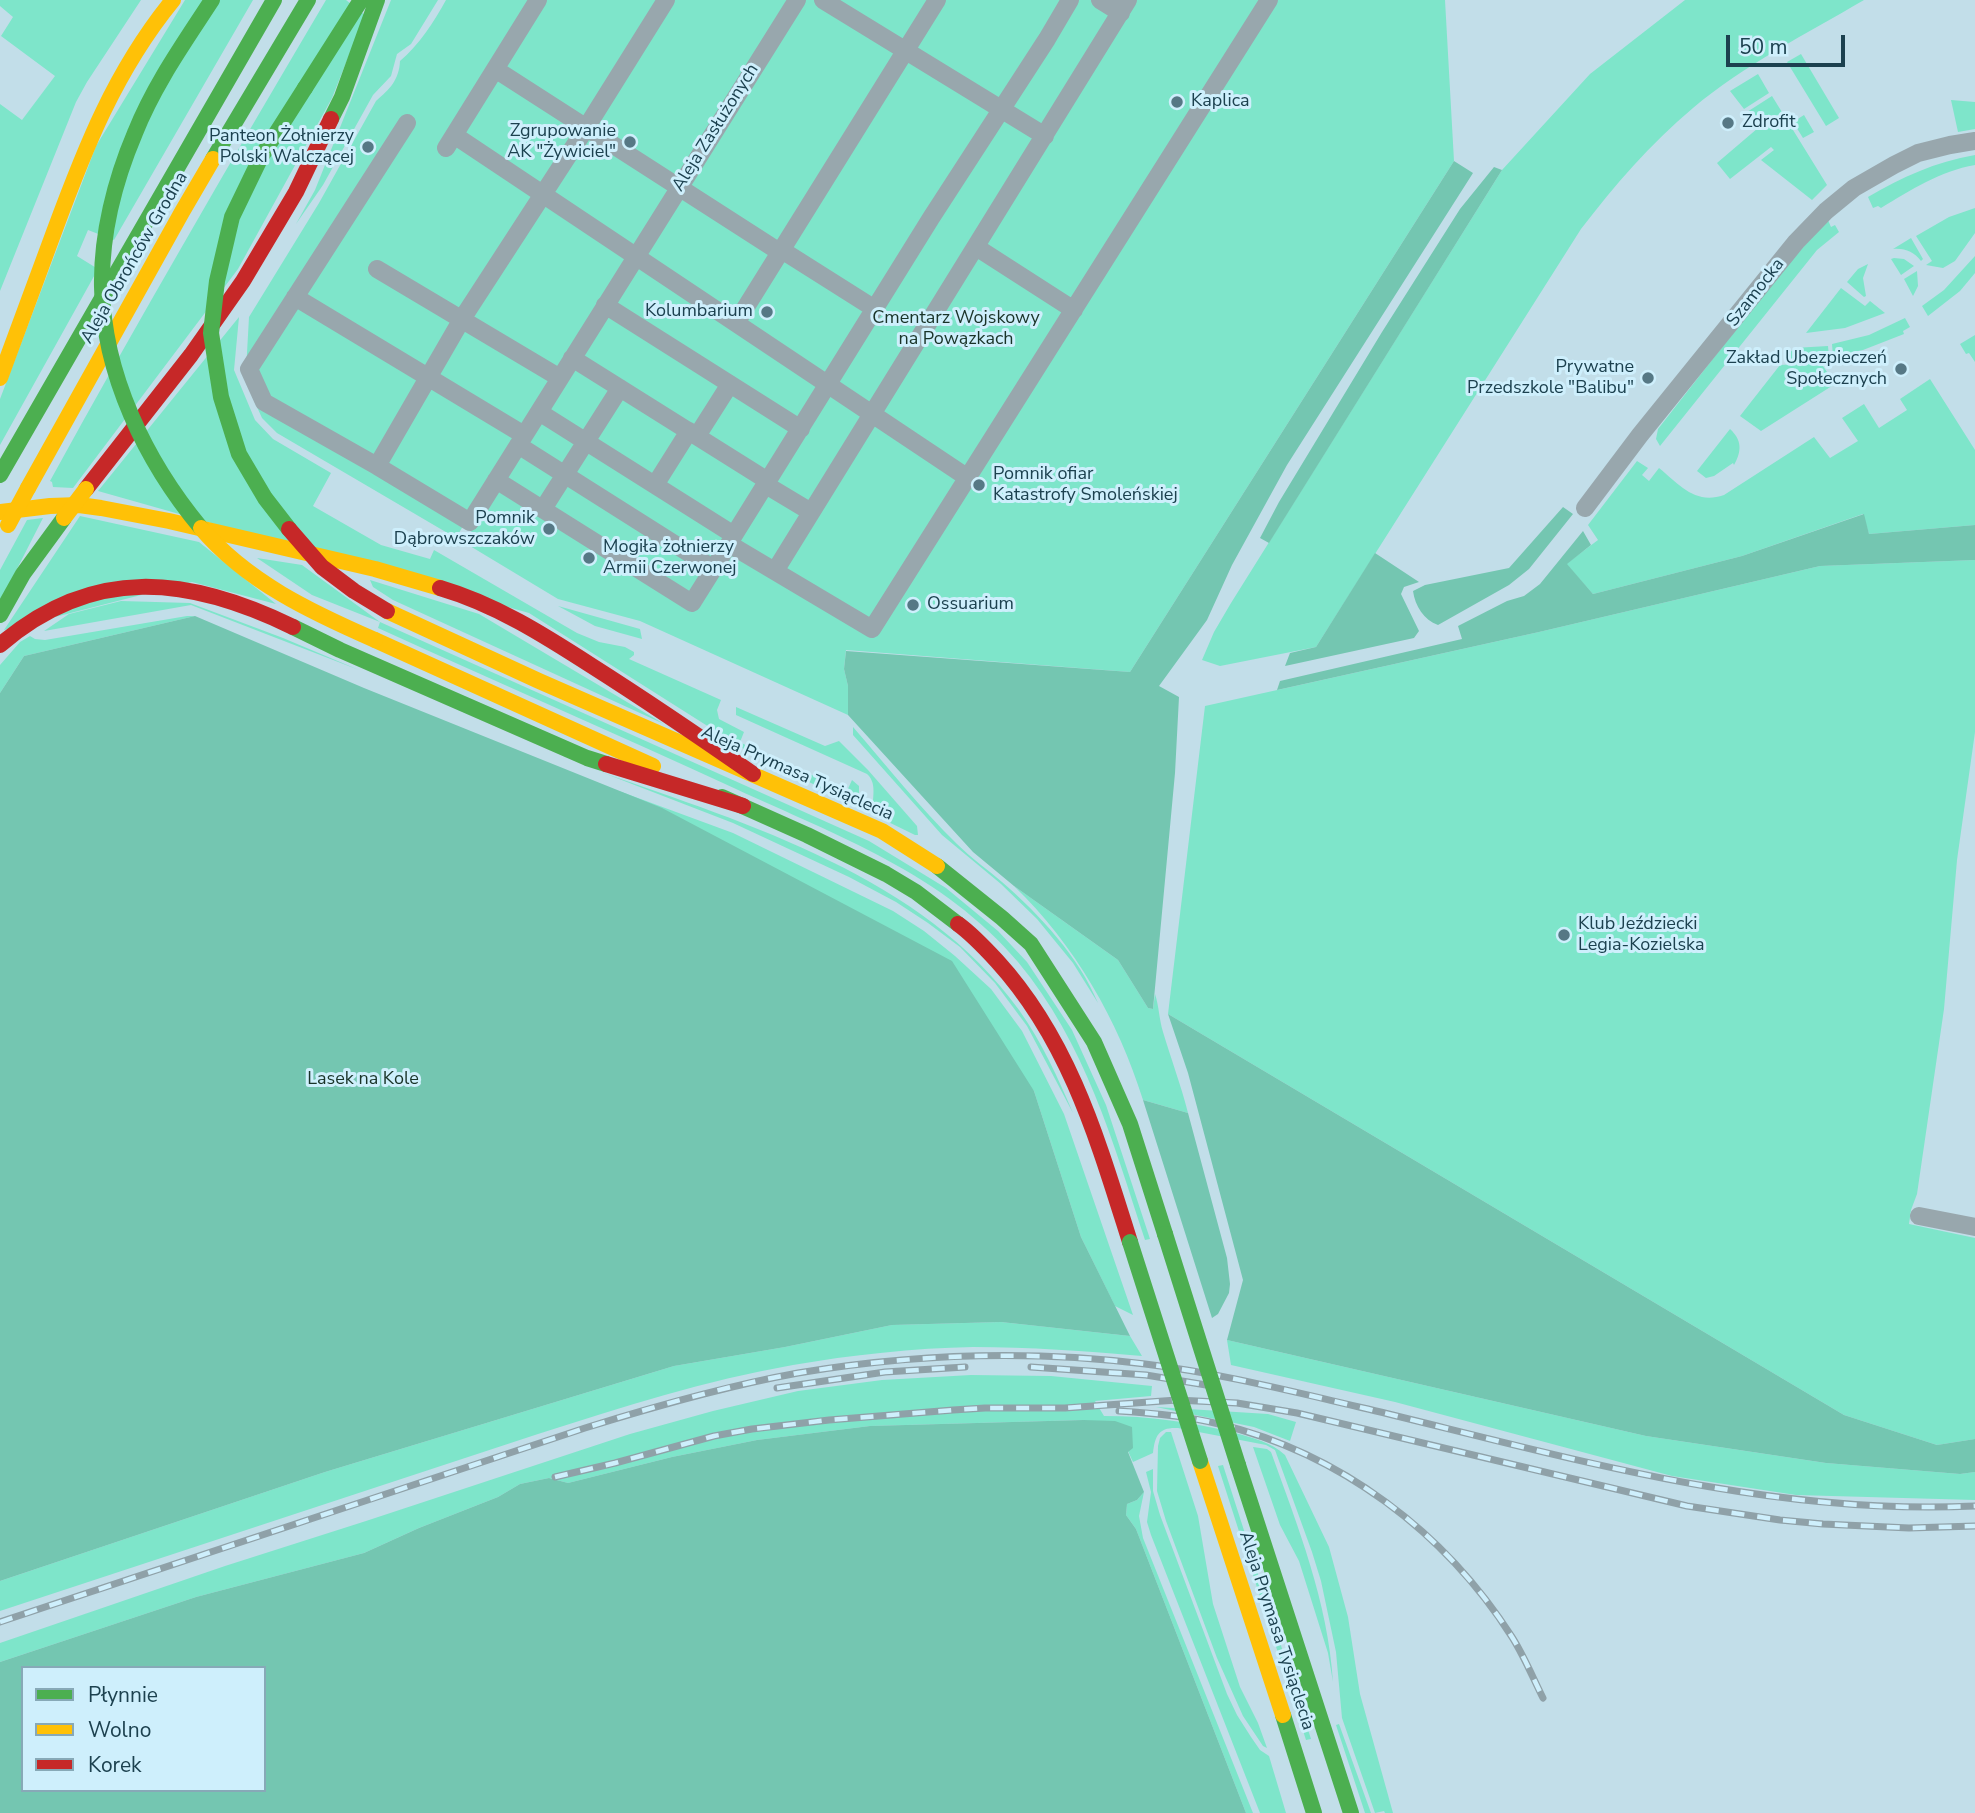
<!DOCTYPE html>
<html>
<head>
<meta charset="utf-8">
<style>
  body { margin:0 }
  #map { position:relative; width:1975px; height:1813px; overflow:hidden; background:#c2dee9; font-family:"Nunito Sans",sans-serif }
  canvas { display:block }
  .legend { position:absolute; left:21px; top:1666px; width:245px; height:126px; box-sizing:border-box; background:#ceeffc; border:2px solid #87a9b7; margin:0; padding:9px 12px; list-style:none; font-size:21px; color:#1c414f }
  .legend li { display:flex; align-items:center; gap:14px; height:35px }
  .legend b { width:35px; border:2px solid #87a9b7 }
  .scale { position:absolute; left:1726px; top:35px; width:119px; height:32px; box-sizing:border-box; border:4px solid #1c414f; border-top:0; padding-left:9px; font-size:21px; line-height:24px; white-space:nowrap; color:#1c414f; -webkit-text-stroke:5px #ceeffc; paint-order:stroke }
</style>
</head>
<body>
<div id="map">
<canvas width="1975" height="1813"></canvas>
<ul class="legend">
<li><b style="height:9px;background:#4caf50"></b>Płynnie</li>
<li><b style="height:9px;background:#ffc107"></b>Wolno</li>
<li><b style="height:9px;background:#c62828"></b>Korek</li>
</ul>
<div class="scale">50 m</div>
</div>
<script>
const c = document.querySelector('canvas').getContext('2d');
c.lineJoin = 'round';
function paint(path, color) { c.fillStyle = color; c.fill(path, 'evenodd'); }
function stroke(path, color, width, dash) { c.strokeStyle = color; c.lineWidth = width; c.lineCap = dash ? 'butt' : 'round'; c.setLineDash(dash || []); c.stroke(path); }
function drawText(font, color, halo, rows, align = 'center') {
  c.font = font + ' "Nunito Sans",sans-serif'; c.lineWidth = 6; c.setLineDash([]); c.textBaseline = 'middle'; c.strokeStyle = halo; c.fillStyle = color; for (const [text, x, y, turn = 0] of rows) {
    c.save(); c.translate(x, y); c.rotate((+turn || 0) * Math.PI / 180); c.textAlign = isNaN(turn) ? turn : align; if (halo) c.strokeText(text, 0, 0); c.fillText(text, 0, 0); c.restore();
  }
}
paint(new Path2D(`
  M0 0H141L87 82 76 102 0 291V104L22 120 55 76 1 36 13 17 0 6Z
  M185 0H253L114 240 88 230 77 256 98 269 0 445V399L96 146Z
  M326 0H346L365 15 332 98 238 269 73 488 53 487 52 482 50 481C139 319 232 159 326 0Z
  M391 0H438L411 44 397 54 391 76 373 95 323 185 296 224 315 190Z
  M446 0H1445L1454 161 1130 672 846 650 844 669 848 686V715L640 621 558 599 465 543 472 532 463 526 456 538 277 433 262 418 252 396 246 371 249 317 319 203 376 101C390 89 399 80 400 61 419 45 434 22 446 0Z
  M1685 0H1864C1806 34 1744 65 1693 108 1650 144 1615 185 1581 229L1316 647 1220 666 1202 660 1214 632 1231 603 1502 170 1590 74Z
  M1801 54 1839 118 1826 126 1787 62Z
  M1758 74 1769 93 1744 109 1730 91Z
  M1772 96 1827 185 1812 200 1761 160 1774 150 1771 147 1730 179 1717 163 1758 128 1747 112Z
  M1951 100 1975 102V129L1958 132Z
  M1804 115 1814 132 1803 138 1793 122Z
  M1975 155V165C1940 171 1911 190 1881 208L1878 206 1873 208 1868 197C1902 177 1935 162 1975 155Z
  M1975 208V233L1955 261 1943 268 1926 265 1932 261 1916 236 1949 217Z
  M1828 220 1831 227 1835 225 1839 232 1817 250 1660 446 1656 439 1658 429 1784 268Z
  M1911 238 1923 259 1921 261C1914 252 1905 248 1893 249Z
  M1975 256V273L1960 291 1928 316 1922 306 1944 290Z
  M1894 258 1904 259 1914 266 1901 275 1891 259Z
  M1868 264 1863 278 1866 296 1864 297 1847 282 1858 269Z
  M1917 271 1918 286 1913 296 1904 279Z
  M1841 288 1865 306 1870 301 1885 313 1845 328 1806 333Z
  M239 317 234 370 255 420 273 439 331 473 313 506 381 545 430 559 434 550 577 633 599 642 625 647 634 652V655L629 659 721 700 717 710 719 719 744 732 740 742 749 747 747 751 529 613 98 491Z
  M1905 318 1910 327 1903 331 1904 334 1863 350 1833 356 1832 344 1869 335Z
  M1975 335V362L1969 353 1966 354 1960 344Z
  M1828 346 1829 357 1785 359 1794 348Z
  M1821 363 1835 384 1761 431 1740 416 1780 365Z
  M1930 379 1975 450V525L1869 534 1863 514 1742 556 1593 594 1566 564 1598 540 1588 525 1637 461 1648 468 1642 475 1649 481 1659 468C1680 485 1695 505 1724 495L1814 437 1830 458 1858 441 1842 418 1864 404 1879 428 1907 410 1900 399Z
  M1730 429C1742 440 1742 451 1734 465L1733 463 1714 476 1706 478 1697 471Z
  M80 516 199 542 276 604 192 582 4 630Z
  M43 518 0 602V570L27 520Z
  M257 558 302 565 380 622 869 841 946 888 998 931 1027 962 1072 1030 1106 1105 1150 1239 1145 1240C1113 1142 1085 1042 1018 962 944 874 838 836 736 789 617 734 497 682 378 628L380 622 312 595Z
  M1975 560V732L1957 860 1944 1009 1917 1194 1911 1210 1909 1224 1975 1238V1439L1937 1445 1844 1415 1168 1014 1205 706 1539 632 1820 566Z
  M370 580 479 614 664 724 393 600 373 587Z
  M121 601 190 603 283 638 359 670 191 605 44 631 69 614Z
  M558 606 640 629 642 639 595 626Z
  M187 616H195L24 656 0 693V665L20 642 30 636 35 639 45 640Z
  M736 707 825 746 839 741 868 770 917 826 918 835H915L874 815C870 801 879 785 867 774L736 715Z
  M853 727C887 766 920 808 957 844 971 858 987 869 1002 882 1040 915 1079 957 1098 1003L1073 963 1037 919 1001 884 942 835 853 735Z
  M757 750 847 791 852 780 859 786V795L853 800 849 801 825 792 823 789 755 755Z
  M601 772C748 824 924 877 1019 1010 1042 1042 1058 1078 1073 1113L1027 1026 995 983 960 947 928 923 896 902 849 877 733 823Z
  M619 791 733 833 893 911 924 931 955 956 991 989 1022 1031 1064 1114 1133 1315 1115 1306 1081 1237 1034 1091Z
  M1014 886 1118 960 1148 1008 1153 1009 1155 994C1159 1006 1159 1019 1163 1032 1171 1059 1181 1085 1188 1113L1143 1100C1118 1020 1075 945 1014 886Z
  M1001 1322 1130 1336 1142 1356C1086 1351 1029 1347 973 1347 914 1348 851 1355 793 1365 707 1380 622 1407 538 1434L0 1611V1581L325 1472 674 1366 785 1347 892 1325Z
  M1227 1340 1646 1436 1826 1463 1960 1474 1975 1472V1500L1796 1495 1672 1476 1395 1402 1231 1365Z
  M971 1375 1051 1376 1152 1386 1151 1396 1095 1401 1104 1416C1149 1416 1192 1422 1235 1433 1253 1438 1271 1442 1285 1455L1329 1547 1348 1617 1360 1694 1393 1813H1385L1384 1811 1375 1813 1342 1718 1336 1652 1321 1581 1312 1552 1275 1450 1266 1445 1178 1428C1159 1427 1155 1435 1153 1453L1133 1462 1128 1451 1083 1420 870 1426 757 1440 672 1457 568 1483 549 1478 520 1484 498 1497 419 1528 364 1553 196 1597 0 1662V1643L225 1566 366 1521 630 1434 713 1411 798 1391 882 1380Z
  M1156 1407 1268 1414 1296 1422 1290 1441 1254 1427Z
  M1166 1432H1171L1198 1516 1213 1604 1240 1687 1258 1723 1267 1748 1263 1746 1243 1716 1217 1658 1166 1521 1157 1491 1158 1446 1160 1438Z
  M1253 1447 1267 1449 1271 1452C1298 1527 1328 1602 1333 1682L1328 1653 1299 1561 1280 1525Z
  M1223 1465 1311 1739 1306 1740 1218 1466Z
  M1153 1469V1491L1160 1515 1227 1694 1237 1715 1251 1737 1260 1750 1269 1756 1286 1813H1260L1151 1535 1147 1522 1151 1492 1146 1472Z
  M1144 1492 1139 1516 1143 1538 1253 1813H1246L1136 1529 1126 1515 1127 1504 1137 1500Z
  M1339 1724 1371 1813H1365L1336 1725Z`), '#7ee5ca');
paint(new Path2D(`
  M1454 161 1473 173 1287 465 1232 565 1207 620 1159 686 1179 697 1175 773 1153 1009 1148 1008 1118 960 1014 886 973 852 848 715V686L844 669 846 651 1130 672Z
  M1494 167 1502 170 1269 543 1260 538 1279 502 1382 332 1460 209Z
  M1563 507 1573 514 1529 569 1509 585 1438 625C1424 620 1415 606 1413 591L1425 585 1509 568Z
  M1864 514 1869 534 1975 525V560L1820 566 1539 632 1277 690 1280 681 1462 639 1458 626 1507 601 1524 596 1540 584 1583 531 1591 545 1567 564 1593 594 1742 556Z
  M1375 553 1419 582 1404 587 1401 594 1419 631 1414 638 1285 666 1290 653 1316 647Z
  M195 616 364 688 662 808 952 961 1034 1091 1081 1237 1130 1336 1001 1322 892 1325 785 1347 674 1366 325 1472 0 1581V693L24 656Z
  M1168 1014 1844 1415 1937 1445 1975 1439V1472L1960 1474 1826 1463 1646 1436 1227 1340 1243 1280 1188 1073Z
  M1143 1100 1188 1113 1227 1258 1230 1284 1229 1293 1218 1314 1212 1318Z
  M1083 1420 1115 1421 1132 1427 1133 1448 1128 1452 1144 1492 1137 1500 1127 1504 1126 1515 1136 1529 1246 1813H0V1662L196 1597 364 1553 419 1528 498 1497 520 1484 549 1478 568 1483 672 1457 757 1440 870 1426ZM23 1668H264V1790H23Z`), '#74c6b1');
stroke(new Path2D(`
  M823 0 1045 136
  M1100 0 1121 13
  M495 69 775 249 788 254 875 309
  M407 123 249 369 264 402 377 466 470 522 797 0
  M454 135 968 478
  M446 148 538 0
  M976 247 1074 310
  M377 269 560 378
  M295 297 524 435
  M605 305 801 429
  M736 323 937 0
  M572 358 768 481
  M539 412 734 535 729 544 872 629 1269 0
  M697 436 730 384
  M518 445 714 569
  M377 466 462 319 586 128 666 0
  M496 480 692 603 729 544
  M655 485 689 431
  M766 485 811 512
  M1585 508 1640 435 1796 242 1826 211 1854 188 1894 165 1918 153 1950 145 1975 141
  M543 509 620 388
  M734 535 931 218 1047 39 1070 0
  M775 571 1128 0
  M1919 1216 1975 1227`), '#98a7ad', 18);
stroke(new Path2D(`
  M305 88 361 0
  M331 119 342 97 377 0
  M213 159 308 0
  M0 475 274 0
  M0 615 23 574 64 518
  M293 627 340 650 587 758 606 764
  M722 797 807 835 886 874 916 892 958 924
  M937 866 1002 918 1031 944 1094 1042 1130 1124 1165 1234
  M1238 1465 1351 1813
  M1283 1715 1314 1813`), '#4caf50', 16);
stroke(new Path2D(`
  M0 378C18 329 36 281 54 232 85 148 115 71 173 0
  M28 488 182 212 213 159
  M0 512 50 506 79 505 101 508 169 521 375 569 440 588
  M387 611 539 681 882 831 937 866
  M375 640 653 766
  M1200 1461 1283 1715`), '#ffc107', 16);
stroke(new Path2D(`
  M86 489 191 355 243 281 296 192 331 119
  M440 588C495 604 544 635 592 666 647 701 700 737 753 774
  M0 645C93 565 188 576 293 627
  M606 764 743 806
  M958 924C972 934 985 948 997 961 1070 1041 1098 1141 1130 1242`), '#c62828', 16);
const rail = new Path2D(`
  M1031 1367 1146 1375 1212 1386
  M777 1388 885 1372 965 1367
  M1119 1411C1153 1413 1186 1416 1219 1424 1340 1453 1445 1532 1512 1637 1524 1656 1533 1678 1543 1698
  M555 1477 615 1463 714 1436 752 1429 829 1420 953 1410 985 1408H1065L1177 1400 1237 1403 1297 1413 1687 1506 1780 1520 1823 1524 1909 1528 1975 1526
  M0 1622 585 1428C656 1406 726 1386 798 1373 912 1354 1030 1350 1145 1364 1220 1373 1294 1392 1368 1409 1567 1457 1767 1516 1975 1506`);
stroke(rail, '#8fa1a8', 7);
stroke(rail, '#ceeffc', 4.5, [13]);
stroke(new Path2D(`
  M201 528C146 462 103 374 102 287 101 235 115 180 135 133 154 85 184 43 212 0
  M289 529 265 498 239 454 221 397 211 333 217 281 232 217 261 157 305 88
  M1165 1234 1238 1465
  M1130 1242 1200 1461`), '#4caf50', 16);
stroke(new Path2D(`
  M64 518 86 489
  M8 525 28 488
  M201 528C247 582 311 612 375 640`), '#ffc107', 16);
stroke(new Path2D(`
  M289 529 322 567 354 591 387 611`), '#c62828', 16);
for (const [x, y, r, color] of [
  [1177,102,7,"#567885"],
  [1728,123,7,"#567885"],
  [630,142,7,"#567885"],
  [368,147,7,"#567885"],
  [767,312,7,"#567885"],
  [1901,369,7,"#567885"],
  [1648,378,7,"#567885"],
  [979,485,7,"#567885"],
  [549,529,7,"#567885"],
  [589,558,7,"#567885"],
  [913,605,7,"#567885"],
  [1564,935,7,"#567885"]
]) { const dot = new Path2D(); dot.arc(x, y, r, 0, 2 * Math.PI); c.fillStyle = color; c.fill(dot); stroke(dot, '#ceeffc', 2.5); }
drawText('18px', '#1c414f', '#ceeffc', [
  ["Kaplica",1191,102],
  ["Zdrofit",1742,123],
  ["Zgrupowanie",616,132,"right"],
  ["AK \"Żywiciel\"",616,153,"right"],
  ["Panteon Żołnierzy",354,137,"right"],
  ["Polski Walczącej",354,158,"right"],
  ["Kolumbarium",753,312,"right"],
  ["Zakład Ubezpieczeń",1887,359,"right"],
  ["Społecznych",1887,380,"right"],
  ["Prywatne",1634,368,"right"],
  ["Przedszkole \"Balibu\"",1634,389,"right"],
  ["Pomnik ofiar",993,475],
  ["Katastrofy Smoleńskiej",993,496],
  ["Pomnik",535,519,"right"],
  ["Dąbrowszczaków",535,540,"right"],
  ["Mogiła żołnierzy",603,548],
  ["Armii Czerwonej",603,569],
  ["Ossuarium",927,605],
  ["Klub Jeździecki",1578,925],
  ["Legia-Kozielska",1578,946]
], 'left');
drawText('18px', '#1c414f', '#ceeffc', [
  ["Aleja Zasłużonych",716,128,-58],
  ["Aleja Obrońców Grodna",135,258,-60],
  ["Szamocka",1756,293,-52],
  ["Aleja Prymasa Tysiąclecia",797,774,24],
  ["Aleja Prymasa Tysiąclecia",1276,1631,72]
]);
drawText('18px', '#193328', '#ceeffc', [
  ["Cmentarz Wojskowy",956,319],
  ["na Powązkach",956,340],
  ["Lasek na Kole",363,1080]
]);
</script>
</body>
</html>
